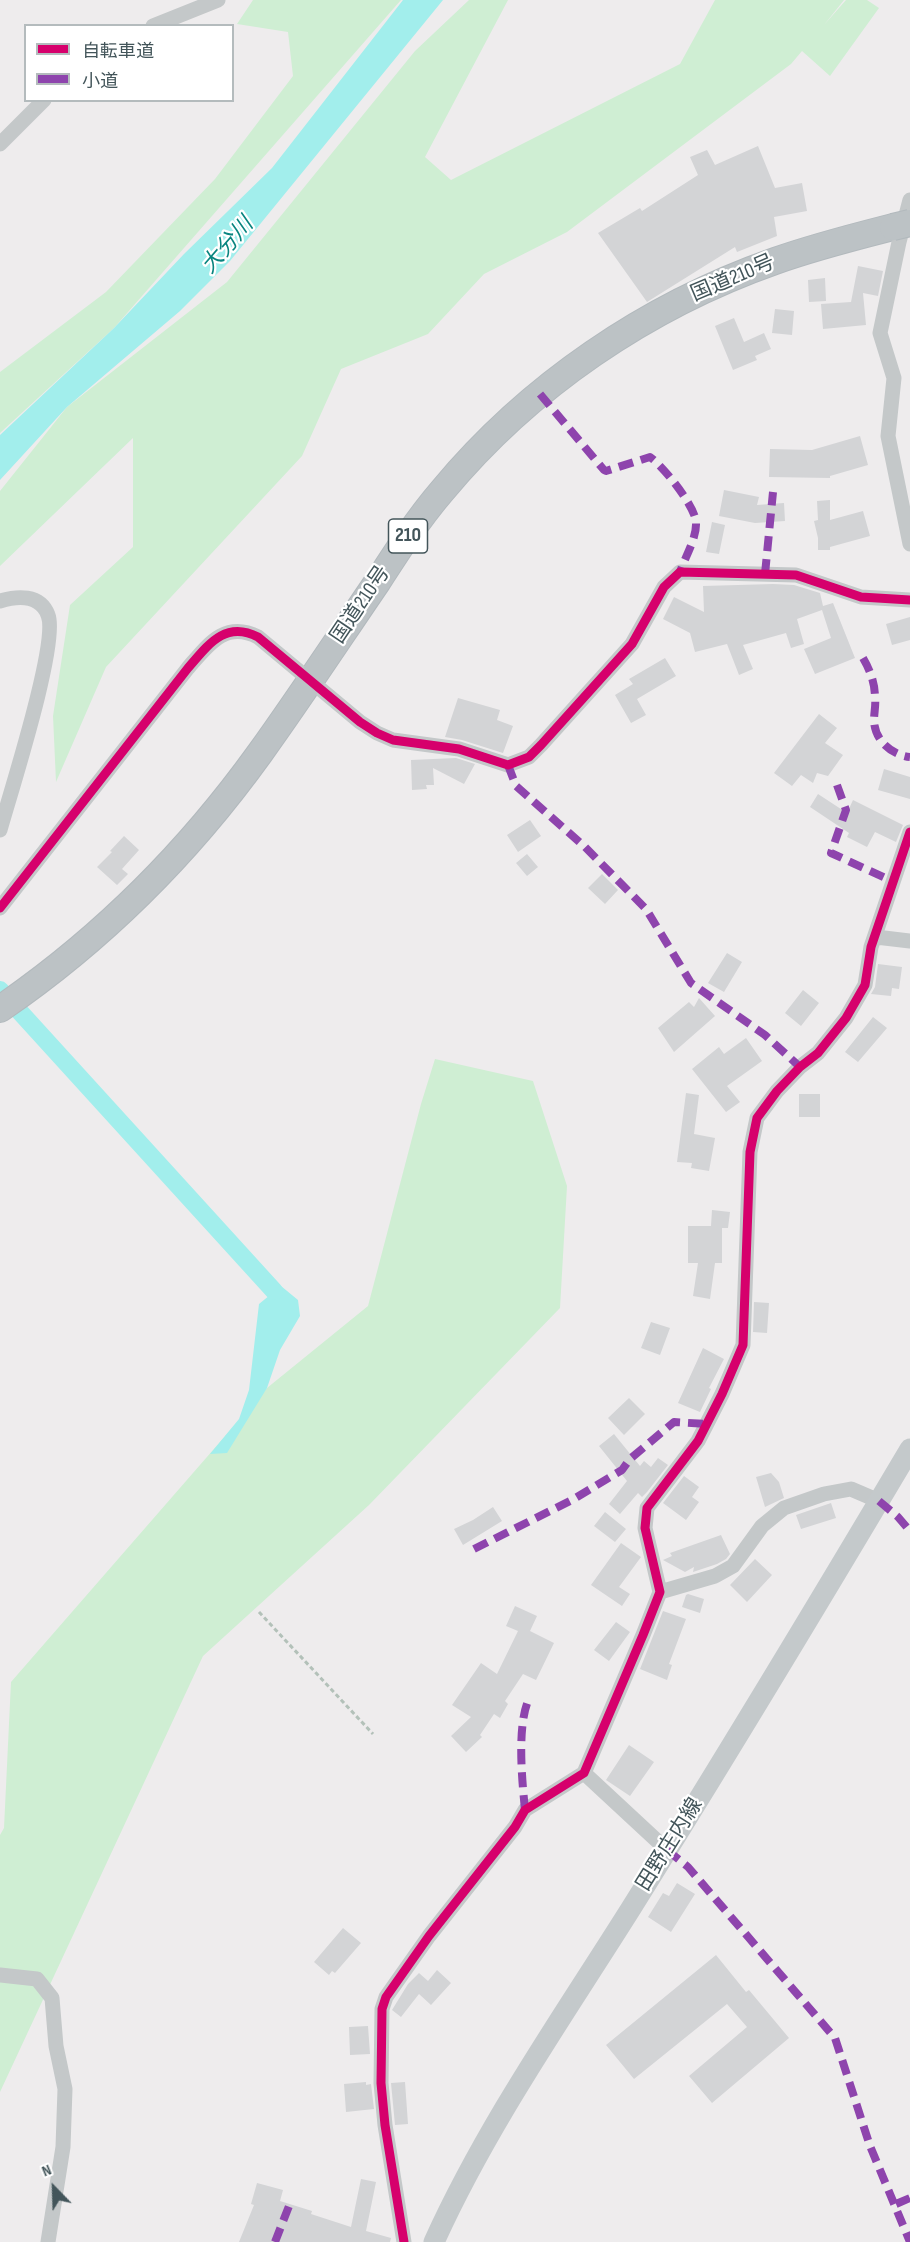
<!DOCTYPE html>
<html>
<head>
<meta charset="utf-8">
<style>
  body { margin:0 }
  #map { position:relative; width:910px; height:2242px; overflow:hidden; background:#eeeced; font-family:"Sofia Sans Condensed","Noto Sans JP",sans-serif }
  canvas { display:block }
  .legend { position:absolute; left:24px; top:24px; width:210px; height:78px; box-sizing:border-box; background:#fff; border:2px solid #b4bbbd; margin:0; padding:8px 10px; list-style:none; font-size:18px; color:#43555a }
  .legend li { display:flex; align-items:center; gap:12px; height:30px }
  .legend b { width:30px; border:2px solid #b4bbbd }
  .north { position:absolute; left:24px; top:2158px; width:60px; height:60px; -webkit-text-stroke:4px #fff; paint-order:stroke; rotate:337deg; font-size:16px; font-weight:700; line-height:24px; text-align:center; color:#43555a }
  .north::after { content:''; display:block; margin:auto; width:21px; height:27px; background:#43555a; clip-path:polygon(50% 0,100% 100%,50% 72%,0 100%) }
</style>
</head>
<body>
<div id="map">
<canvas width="910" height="2242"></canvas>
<ul class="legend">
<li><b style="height:8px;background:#d6006c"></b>自転車道</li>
<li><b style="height:8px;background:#8e44ad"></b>小道</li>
</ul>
<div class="north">N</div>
</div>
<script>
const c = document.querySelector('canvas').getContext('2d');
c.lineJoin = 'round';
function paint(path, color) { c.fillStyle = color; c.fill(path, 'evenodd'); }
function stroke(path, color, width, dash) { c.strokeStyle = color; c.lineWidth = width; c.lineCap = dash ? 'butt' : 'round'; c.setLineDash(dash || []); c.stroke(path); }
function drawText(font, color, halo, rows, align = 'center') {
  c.font = font + ' "Sofia Sans Condensed","Noto Sans JP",sans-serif'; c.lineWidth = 4.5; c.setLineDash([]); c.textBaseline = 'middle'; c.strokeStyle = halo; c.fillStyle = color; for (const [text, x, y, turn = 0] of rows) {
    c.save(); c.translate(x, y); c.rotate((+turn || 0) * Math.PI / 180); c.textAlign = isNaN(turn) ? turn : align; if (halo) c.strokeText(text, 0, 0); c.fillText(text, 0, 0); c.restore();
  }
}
paint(new Path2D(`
  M253 0H401L114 328 0 433V372L106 292 215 179 293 76 288 32 237 24Z
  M469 0H508L425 157 451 180 680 64 715 0H844L824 25 846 0H867L879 8 830 76 802 51 791 64 567 232 484 274 428 334 341 369 302 456 106 667 56 782 53 716 70 605 133 547V438L0 566V491L67 407 227 282 415 51Z
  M435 1059 533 1081 567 1186 560 1308 369 1505 203 1656 0 2092V1835L4 1828 11 1682 267 1388 368 1306 421 1104Z`), '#cfeed3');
paint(new Path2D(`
  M403 0H443L230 261 180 311 67 407 0 480V435L114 328 184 254 272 168Z
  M281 1286 298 1300 300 1316 280 1350 267 1388 227 1453 210 1454 239 1419 249 1390 259 1304Z`), '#a2eeec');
stroke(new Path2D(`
  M0 990 274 1291`), '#a2eeec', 18);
paint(new Path2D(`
  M758 146 775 188 802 183 807 211 774 217 777 236 737 252 735 247 647 302 598 233 640 208 642 211 698 175 690 157 707 150 715 165Z
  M858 266 883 271 878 296 863 293 866 325 823 329 821 304 851 302Z
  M825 278 826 301 809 302 808 280Z
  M775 309 794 311 792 335 772 333Z
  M734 318 744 342 764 333 771 349 755 356 757 360 733 370 715 326Z
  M860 436 868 465 830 476V478L769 477 770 449 812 450Z
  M724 490 759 497 757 505 784 503 785 521 755 523 719 516Z
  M830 500V520L863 511 870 536 830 547V550H818V538L814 521 818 520 817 501Z
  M712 522 725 525 719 554 706 552Z
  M773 584 794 585 820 593 823 606 833 603 855 658 815 674 804 649 831 638 822 610 797 619 804 644 791 648 786 633 743 645 753 669 739 675 727 644 695 652 690 633 663 619 674 597 704 612 703 586Z
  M910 617V640L892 645 886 624Z
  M665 658 676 676 637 699 646 715 631 723 615 695 633 684 629 679Z
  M458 698 500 710 497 720 513 726 503 753 462 740 445 737Z
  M819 714 837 728 825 743 843 755 828 776 817 773 813 783 801 775 792 786 774 773Z
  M456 758 475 764 464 784 433 768 434 785H426L427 789 412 790 411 760Z
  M884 769 910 777V799L878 790Z
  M818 794 847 813 853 800 903 825 896 842 875 832 867 847 847 837 849 833 810 807Z
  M530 820 541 836 518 852 507 835Z
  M124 836 139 850 122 869 128 874 117 885 97 867 112 852 110 851Z
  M527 854 538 867 527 876 516 863Z
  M602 874 618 890 605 904 588 888Z
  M727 953 742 962 724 992 708 983Z
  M878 964 902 967 899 989 892 988 891 996 871 994 875 987Z
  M803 990 819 1003 801 1026 785 1013Z
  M699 998 715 1016 674 1052 658 1028 689 1002 694 1007Z
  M873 1017 887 1028 858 1062 845 1052Z
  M746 1038 762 1061 727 1086 740 1102 726 1112 692 1069 719 1047 724 1054Z
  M686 1093 699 1095 694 1134 715 1138 709 1171 691 1168 692 1163 677 1162Z
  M799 1094H820V1117H799Z
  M712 1210 730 1212 728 1228H722V1263H715L710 1299 693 1296 698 1263H688V1226H711Z
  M754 1302 769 1303 767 1333 753 1332Z
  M651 1322 670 1328 660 1355 641 1348Z
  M703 1348 724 1359 709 1388 711 1389 700 1412 678 1403Z
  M629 1398 645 1414 624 1435 608 1418Z
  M614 1434 640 1466 644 1461 651 1467 658 1458 668 1465 647 1492 642 1497 638 1493 620 1514 609 1504 627 1481 599 1446Z
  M771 1473 779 1482 784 1498 765 1507 756 1477Z
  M684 1476 699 1487 692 1497 699 1502 686 1520 663 1503Z
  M831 1503 836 1518 801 1529 796 1515Z
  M493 1507 502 1521 463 1545 454 1529 473 1520Z
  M605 1512 626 1529 615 1542 594 1526Z
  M721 1535 730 1554 726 1559 717 1564 693 1572 694 1567 685 1572 663 1560 672 1556 670 1553Z
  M621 1543 641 1557 619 1587 630 1594 622 1606 591 1585Z
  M755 1559 772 1575 747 1602 730 1585Z
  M688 1594 704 1599 700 1613 682 1607 686 1595Z
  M515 1606 537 1616 530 1631 554 1643 536 1680 523 1674 505 1701 508 1704 500 1718 494 1714 480 1735 482 1737 466 1752 451 1736 471 1717 452 1705 481 1663 497 1674 518 1631 506 1626Z
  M663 1611 686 1619 669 1664 672 1665 667 1680 640 1669Z
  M616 1622 630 1632 609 1661 594 1650Z
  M629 1745 654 1762 630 1796 606 1780Z
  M677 1883 695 1894 671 1932 648 1917 663 1893 669 1896Z
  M343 1928 361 1943 335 1973 332 1971 329 1975 314 1962Z
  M716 1955 746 1992 749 1990 789 2038 712 2103 689 2076 747 2027 727 2004 634 2079 606 2045Z
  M437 1970 451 1983 431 2005 419 1994 401 2017 392 2010 408 1984 419 1973 428 1981Z
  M368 2026 370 2054 350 2055 349 2027Z
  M366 2082V2085L371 2084 374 2109 346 2112 344 2084Z
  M405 2082 408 2124 395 2125 391 2083Z
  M361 2179 376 2182 366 2231 391 2238 390 2242H239L254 2205 251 2204 257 2183 283 2190 280 2201 312 2211 311 2214 351 2227Z`), '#d3d4d6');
const trunk = new Path2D(`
  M0 1009C102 939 188 853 260 753 301 696 339 638 378 581 398 550 418 519 442 491 529 386 647 306 775 261 814 247 854 237 893 227`);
stroke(trunk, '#b2b9bd', 28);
stroke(new Path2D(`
  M259 1612 373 1734`), '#b3c1b9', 3, [4.5, 3]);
stroke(new Path2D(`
  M153 26 218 0
  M0 144 44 100
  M910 200 899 242 880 333 894 378 888 436 910 544
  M0 601C17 596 40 594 48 615 59 642 10 794 0 830
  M0 908 188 668C208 645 225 620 258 637L360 722 377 733 393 740 459 749 508 765 529 757 541 745 632 644 664 587 680 572 796 575 861 597 910 600
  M876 937 910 941
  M660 1592 715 1576 733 1566 762 1526 784 1508 824 1494 851 1489 879 1501
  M584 1773 667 1850
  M0 1975 37 1979 52 1998 56 2046 65 2089 63 2147 48 2242
  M404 2242 385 2125 381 2083 382 2009 386 1997 429 1936 515 1827 525 1810 584 1773 643 1635 660 1592 645 1528 647 1508 698 1441 722 1394 743 1345 750 1152 757 1118 777 1091 800 1067 818 1053 846 1018 865 985 871 947 910 832`), '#c4c8c9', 15);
stroke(new Path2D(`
  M434 2242C487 2125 562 2018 630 1910 725 1758 818 1604 910 1449`), '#c4c9cb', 21);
stroke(trunk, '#bcc2c5', 26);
const trunkBridge = new Path2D(`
  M893 227 910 223`);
stroke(trunkBridge, '#b2b9bd', 28, []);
stroke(trunkBridge, '#bcc2c5', 26);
stroke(new Path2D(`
  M540 394 604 470 606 471 650 457C663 466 695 506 696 522 697 538 685 557 680 572
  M765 574 773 492
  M863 658C870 670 875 683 875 698 876 705 874 713 874 721 875 741 892 755 910 757
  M508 765 516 786 584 846 646 909 691 983 765 1035 800 1067
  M837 785 846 810 831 853 894 882
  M879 1501 898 1517 910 1531
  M474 1549 572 1500 622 1470 630 1459 674 1422 706 1424
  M525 1810C522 1780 517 1728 528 1701
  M667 1850 688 1867 835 2038 870 2146 910 2242
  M896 2204 910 2198
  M275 2242 289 2206`), '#8e44ad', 8, [15, 8]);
stroke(new Path2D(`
  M0 908 188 668C208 645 225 620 258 637L360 722 377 733 393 740 459 749 508 765 529 757 541 745 632 644 664 587 680 572 796 575 861 597 910 600
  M404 2242 385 2125 381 2083 382 2009 386 1997 429 1936 515 1827 525 1810 584 1773 643 1635 660 1592 645 1528 647 1508 698 1441 722 1394 743 1345 750 1152 757 1118 777 1091 800 1067 818 1053 846 1018 865 985 871 947 910 832`), '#d6006c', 9);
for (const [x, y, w] of [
  [408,536,39]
]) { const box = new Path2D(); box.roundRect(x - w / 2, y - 17, w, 34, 4.5); c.fillStyle = '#fff'; c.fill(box); stroke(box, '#43555a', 1.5); }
drawText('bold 20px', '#43555a', null, [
  ["210",408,536]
]);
drawText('21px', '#43555a', '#fff', [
  ["国道210号",733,279,-23],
  ["国道210号",361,605,-56],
  ["田野庄内線",670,1845,-58]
]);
drawText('italic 22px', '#08847f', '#fff', [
  ["大分川",228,246,-49]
]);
</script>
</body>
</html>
